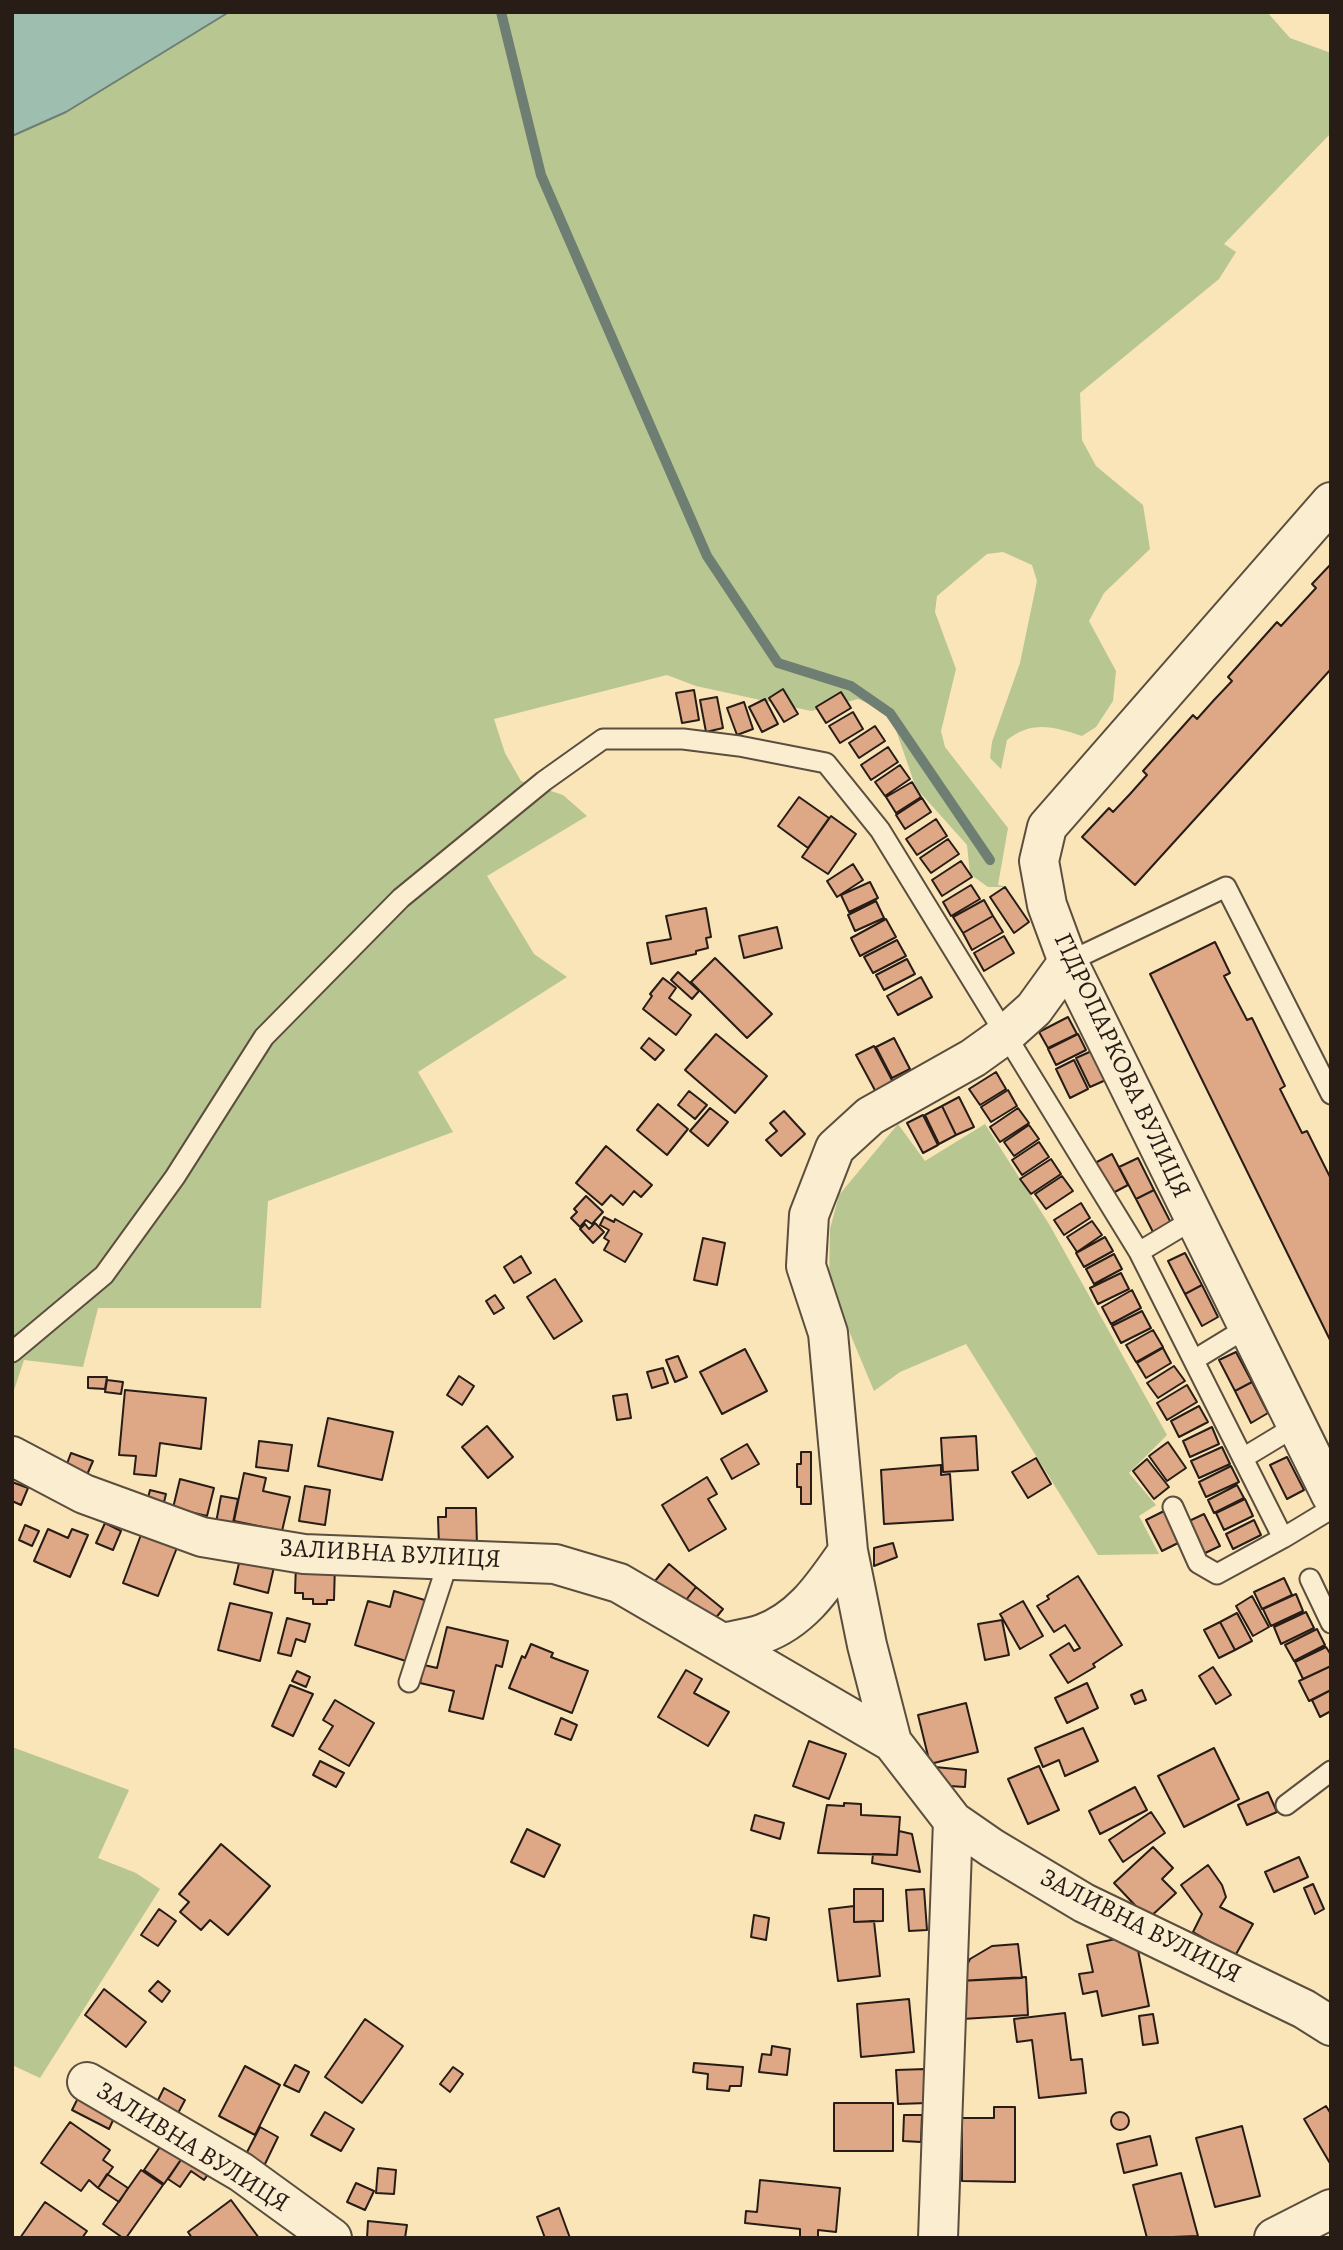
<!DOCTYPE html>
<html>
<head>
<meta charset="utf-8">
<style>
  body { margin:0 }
  #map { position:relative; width:1343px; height:2250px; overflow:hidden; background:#f9e5b7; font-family:Alegreya,serif }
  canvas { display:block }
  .frame { position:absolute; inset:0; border:14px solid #271c16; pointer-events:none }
</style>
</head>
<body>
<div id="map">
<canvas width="1343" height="2250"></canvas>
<div class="frame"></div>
</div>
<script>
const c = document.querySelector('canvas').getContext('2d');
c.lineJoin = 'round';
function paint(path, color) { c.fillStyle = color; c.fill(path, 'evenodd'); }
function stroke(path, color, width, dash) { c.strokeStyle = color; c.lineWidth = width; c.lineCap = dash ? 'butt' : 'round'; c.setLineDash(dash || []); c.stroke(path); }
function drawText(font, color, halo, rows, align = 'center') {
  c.font = font + ' Alegreya,serif'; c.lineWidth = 5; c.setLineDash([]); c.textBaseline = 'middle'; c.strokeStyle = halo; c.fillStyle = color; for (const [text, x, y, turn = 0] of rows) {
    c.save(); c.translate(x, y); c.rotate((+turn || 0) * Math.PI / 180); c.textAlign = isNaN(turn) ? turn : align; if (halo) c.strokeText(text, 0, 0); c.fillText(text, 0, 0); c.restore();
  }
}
paint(new Path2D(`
  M229 12H1267L1290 38 1331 53V133L1224 244 1236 252 1219 279 1080 393 1082 440 1096 466 1143 505 1150 549 1104 593 1089 621 1116 671 1113 701 1096 727 1082 736C1054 727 1032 720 1007 740L1001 769 990 758 992 742 1020 663 1037 581 1032 565 1003 552 987 554 937 596 935 612 956 669 941 731 945 747 1008 828 998 885 1008 887H988L970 874 967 845 916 788 890 713 858 699 811 711 696 686 667 675 494 719 505 753 521 781 563 795 587 816 487 876 534 954 567 977 418 1072 453 1132 268 1201 261 1308H98L83 1367 24 1360 12 1396V136L66 112Z
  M898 1124 925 1161 985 1124 1049 1224 1167 1435 1129 1473 1156 1505 1139 1516 1159 1554 1098 1555 966 1344 900 1372 874 1391 829 1283 830 1229 839 1195Z
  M12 1747 129 1790 98 1858 136 1873 160 1889 40 2078 12 2065Z`), '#b8c692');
const water = new Path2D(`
  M12 12H229L66 112 12 136Z`);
paint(water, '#9ebfb0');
stroke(water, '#6e7e72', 2);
stroke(new Path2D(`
  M501 12 541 175 707 556 778 663 851 686 890 713 990 860`), '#6e7e72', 10);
const building = new Path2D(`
  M1331 564V669L1135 885 1082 837 1109 808 1113 812 1130 794 1147 775 1143 771 1193 715 1197 719 1214 700 1232 681 1228 677 1277 622 1281 626 1316 588 1312 584Z
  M783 689 798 714 784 722 769 698Z
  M694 690 699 720 682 723 676 693Z
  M841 692 851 708 826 723 816 707Z
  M717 697 723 728 706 732 700 700Z
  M765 699 778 724 762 732 749 707Z
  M744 702 753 729 737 735 727 708Z
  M853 712 863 729 840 743 829 726Z
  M875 726 885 741 859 758 849 743Z
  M888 747 898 762 871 780 861 765Z
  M900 765 910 779 885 796 875 782Z
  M912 782 921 797 896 813 886 797Z
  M799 797 829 818 808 848 778 826Z
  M922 798 931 812 905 829 896 815Z
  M831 816 856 834 828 874 802 857Z
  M936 819 947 836 917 855 906 839Z
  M948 839 959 854 931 873 920 858Z
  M961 861 972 877 942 896 932 880Z
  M853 864 863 880 837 897 827 881Z
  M870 882 878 898 849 912 841 895Z
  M971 885 980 899 951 916 943 902Z
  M1005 887 1029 922 1014 933 990 897Z
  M984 900 993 916 963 933 953 917Z
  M876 901 884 918 855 931 848 915Z
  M706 908 711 937 706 938 708 948 696 951V954L651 964 647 943 671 939 666 916Z
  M993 916 1003 932 972 950 963 933Z
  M886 919 896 937 860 956 851 938Z
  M777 927 782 948 744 958 739 936Z
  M1004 936 1014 953 984 971 974 953Z
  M897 940 906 956 873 973 864 957Z
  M1215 942 1230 973 1224 976 1247 1020 1252 1018 1285 1086 1280 1089 1302 1133 1307 1131 1331 1179V1342L1150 974Z
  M715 958 772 1014 747 1038 691 982Z
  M907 959 915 974 884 990 876 975Z
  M678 972 699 991 692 999 671 980Z
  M921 977 932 997 898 1015 887 996Z
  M663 978 676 988 669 998 691 1015 676 1035 643 1009 652 996 650 994Z
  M1068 1017 1077 1034 1048 1048 1039 1032Z
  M716 1034 767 1076 735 1113 685 1070Z
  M1078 1034 1086 1050 1056 1065 1048 1049Z
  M649 1038 664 1050 655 1060 641 1048Z
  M894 1038 910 1069 892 1078 876 1047Z
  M874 1046 894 1084 877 1094 856 1055Z
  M1094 1050 1108 1079 1090 1087 1076 1058Z
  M1074 1060 1088 1089 1070 1098 1056 1069Z
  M996 1072 1006 1089 980 1105 969 1089Z
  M1008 1090 1017 1106 991 1122 981 1107Z
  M689 1091 707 1105 695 1119 678 1105Z
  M959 1097 974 1127 956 1135 942 1106Z
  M658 1104 688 1129 667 1155 637 1130Z
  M942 1106 956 1135 939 1144 925 1115Z
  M710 1108 728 1122 708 1146 690 1131Z
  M1018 1108 1029 1123 1000 1142 990 1127Z
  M784 1111 805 1134 781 1156 766 1140 777 1131 770 1123Z
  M923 1115 938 1145 923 1153 907 1123Z
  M1029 1125 1039 1139 1014 1156 1004 1142Z
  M1039 1142 1049 1157 1022 1175 1012 1160Z
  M606 1146 652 1185 641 1197 634 1191 623 1205 611 1195 602 1205 576 1183Z
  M1112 1154 1128 1185 1111 1194 1095 1163Z
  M1138 1158 1154 1190 1136 1199 1119 1167Z
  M1051 1159 1061 1174 1031 1194 1020 1179Z
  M1062 1176 1073 1191 1046 1209 1035 1194Z
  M1154 1190 1171 1223 1153 1232 1136 1199Z
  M586 1196 603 1212 592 1224 586 1220 580 1227 571 1218 577 1212 574 1209Z
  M1081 1203 1090 1218 1064 1235 1054 1220Z
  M604 1217 614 1222 615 1219 642 1234 625 1262 604 1250 609 1241 604 1238 609 1230 600 1225Z
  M1092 1221 1102 1235 1077 1252 1067 1237Z
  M595 1223 604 1232 593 1243 580 1229 585 1224 589 1229Z
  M1105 1237 1113 1251 1084 1267 1076 1253Z
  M703 1238 725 1243 717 1285 694 1280Z
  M1185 1253 1202 1285 1185 1294 1168 1261Z
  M1114 1254 1122 1269 1094 1284 1086 1269Z
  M521 1256 531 1273 514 1283 504 1267Z
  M1121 1273 1129 1289 1098 1304 1090 1288Z
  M555 1279 582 1321 554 1339 527 1297Z
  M1202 1285 1218 1317 1202 1326 1185 1294Z
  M1132 1290 1141 1308 1111 1324 1102 1307Z
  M495 1295 504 1308 494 1314 486 1301Z
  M1142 1311 1151 1328 1121 1343 1112 1326Z
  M1153 1330 1163 1347 1136 1362 1126 1345Z
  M1163 1348 1171 1363 1146 1378 1137 1363Z
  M745 1349 767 1391 722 1414 700 1372Z
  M1236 1352 1252 1382 1235 1391 1219 1360Z
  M678 1356 687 1377 675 1382 666 1360Z
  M1174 1366 1185 1381 1158 1398 1147 1383Z
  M663 1368 668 1383 652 1388 647 1372Z
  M459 1376 474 1386 462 1405 447 1395Z
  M88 1377H107L105 1389 88 1388Z
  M107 1380 123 1382 121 1394 105 1392Z
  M1252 1382 1268 1413 1251 1423 1235 1391Z
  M1187 1385 1197 1402 1167 1420 1157 1403Z
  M125 1390 206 1398 201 1449 160 1443 156 1476 134 1474 136 1456 119 1455Z
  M627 1394 631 1418 617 1420 613 1396Z
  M1199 1406 1208 1422 1179 1437 1171 1421Z
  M328 1418 393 1432 382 1480 318 1466Z
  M487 1426 513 1457 488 1478 462 1447Z
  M1212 1427 1219 1444 1190 1457 1183 1441Z
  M976 1436 978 1470 943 1472 941 1438Z
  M259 1441 292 1445 288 1471 256 1467Z
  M1168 1442 1186 1468 1167 1481 1149 1456Z
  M747 1444 759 1464 732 1479 721 1459Z
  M1222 1447 1230 1464 1199 1478 1191 1461Z
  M801 1452H811V1504H801V1487H797V1464H801Z
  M71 1453 93 1461 86 1477 65 1469Z
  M1287 1457 1304 1490 1287 1499 1270 1465Z
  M1036 1458 1051 1484 1028 1498 1012 1472Z
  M1147 1459 1169 1487 1154 1499 1133 1471Z
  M941 1465V1475L950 1474 953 1520 884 1524 881 1470Z
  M1231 1466 1239 1482 1206 1497 1199 1482Z
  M244 1473 266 1478 263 1491 290 1497 282 1531 234 1521Z
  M707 1477 717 1494 708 1499 726 1529 689 1551 662 1505Z
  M180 1479 214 1488 207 1516 173 1508Z
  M12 1482 28 1488 21 1505 12 1501Z
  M1237 1485 1244 1498 1214 1513 1208 1500Z
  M305 1486 330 1490 325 1525 299 1521Z
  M150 1490 166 1494 162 1510 146 1506Z
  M221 1496 238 1499 231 1532 215 1528Z
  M1245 1499 1253 1516 1224 1530 1216 1513Z
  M446 1508H476L477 1547H439L438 1517H446Z
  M1164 1511 1180 1542 1162 1551 1146 1520Z
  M1204 1514 1220 1546 1203 1554 1187 1522Z
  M1254 1520 1261 1535 1233 1549 1226 1534Z
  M105 1523 121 1531 113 1550 96 1543Z
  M25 1525 39 1531 32 1546 19 1540Z
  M48 1529 68 1538 72 1529 88 1535 70 1577 34 1561Z
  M142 1532 178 1545 158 1596 123 1583Z
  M893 1543 897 1557 874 1566V1548Z
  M240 1559 274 1567 268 1593 234 1584Z
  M296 1564H335L334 1600H327V1604H313V1599H303V1593H295Z
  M669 1564 696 1587 683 1604 655 1581Z
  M1078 1576 1122 1645 1093 1664 1095 1667 1068 1683 1050 1655 1069 1643 1074 1651 1080 1648 1065 1625 1054 1632 1037 1606 1049 1599 1047 1596Z
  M1284 1578 1292 1595 1262 1609 1254 1592Z
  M696 1587 723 1609 710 1625 683 1604Z
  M394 1591 428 1601 409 1662 355 1645 368 1601 390 1607Z
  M1296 1594 1303 1611 1271 1626 1263 1609Z
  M1252 1596 1269 1627 1253 1636 1236 1606Z
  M1023 1601 1043 1636 1020 1649 1000 1614Z
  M230 1603 272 1613 260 1661 218 1650Z
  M1306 1612 1314 1628 1281 1644 1274 1627Z
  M1237 1613 1252 1641 1235 1650 1220 1622Z
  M287 1618 310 1624 305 1642 296 1639 291 1656 278 1653Z
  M1002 1620 1009 1655 985 1660 978 1624Z
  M1220 1622 1235 1650 1219 1658 1204 1630Z
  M447 1627 508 1641 502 1667 496 1665 483 1719 449 1711 454 1691 420 1683 424 1665 437 1668Z
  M1317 1629 1325 1645 1294 1661 1285 1645Z
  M531 1644 553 1653 551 1657 588 1671 572 1713 509 1688 522 1656 525 1658Z
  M1326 1647 1331 1655V1666L1303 1679 1295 1662Z
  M1331 1666V1690L1309 1701 1299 1681Z
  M1213 1667 1231 1695 1216 1704 1199 1676Z
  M686 1670 702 1679 694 1693 729 1712 708 1746 658 1717Z
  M297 1671 310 1677 306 1687 292 1681Z
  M1087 1683 1098 1708 1067 1723 1055 1698Z
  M290 1685 313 1694 293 1736 272 1726Z
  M1142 1690 1146 1700 1135 1704 1131 1695Z
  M1331 1690V1711L1320 1717 1312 1700Z
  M335 1700 374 1723 349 1766 319 1749 333 1726 323 1720Z
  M966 1703 978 1752 930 1764 918 1715Z
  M561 1718 577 1725 571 1740 555 1734Z
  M1083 1728 1098 1761 1065 1776 1059 1760 1043 1767 1035 1748Z
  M809 1741 846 1754 829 1799 793 1786Z
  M1214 1748 1239 1799 1184 1827 1158 1776Z
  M320 1761 344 1773 336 1787 313 1775Z
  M1039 1766 1059 1810 1028 1824 1008 1779Z
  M935 1767 966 1770 965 1787 934 1785Z
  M1135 1787 1147 1810 1100 1834 1089 1811Z
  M1268 1792 1277 1812 1247 1825 1238 1805Z
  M844 1803 861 1804V1815L900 1817 897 1855 818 1853 827 1805 844 1806Z
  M1151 1812 1165 1833 1123 1862 1109 1840Z
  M755 1815 784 1823 780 1839 751 1830Z
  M527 1829 560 1845 544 1877 511 1862Z
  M899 1831 912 1834 920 1872 872 1863 873 1854 897 1855Z
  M221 1844 270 1886 228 1935 210 1920 201 1930 180 1912 189 1902 179 1894Z
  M1153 1847 1173 1868 1162 1879 1176 1893 1148 1919 1114 1883Z
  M1299 1857 1308 1877 1274 1892 1265 1872Z
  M1208 1865 1222 1885 1226 1897 1220 1907 1253 1924 1235 1956 1193 1932 1202 1914 1181 1885Z
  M1313 1884 1324 1909 1315 1914 1304 1888Z
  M854 1889H883V1921L854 1922Z
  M924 1889 927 1930 909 1931 906 1890Z
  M854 1906V1922L874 1921 880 1976 838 1981 829 1909Z
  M159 1909 176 1921 158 1946 141 1935Z
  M754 1915 769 1918 766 1940 751 1937Z
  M1135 1935 1149 2006 1102 2016 1097 1991 1083 1994 1079 1974 1093 1972 1087 1945Z
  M1018 1944 1022 1978 959 1981 970 1959 992 1946Z
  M1026 1977 1028 2015 962 2019 959 1981Z
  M158 1981 170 1991 162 2002 149 1991Z
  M104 1989 146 2022 126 2047 85 2015Z
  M909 1999 914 2052 861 2057 857 2004Z
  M1065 2013 1071 2060 1082 2059 1086 2093 1039 2098 1032 2040 1017 2042 1014 2019Z
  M1153 2014 1158 2043 1143 2045 1139 2016Z
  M365 2019 403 2046 362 2103 325 2077Z
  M772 2046 790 2049 787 2075 759 2072 762 2054 771 2055Z
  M694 2063 743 2067 741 2086H730L729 2091 707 2089 708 2074 693 2072Z
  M295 2065 309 2072 299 2092 284 2085Z
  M245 2066 280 2085 255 2135 219 2116Z
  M453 2067 463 2074 450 2092 440 2084Z
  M926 2069 927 2103 898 2104 896 2070Z
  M164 2088 185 2100 176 2117 155 2106Z
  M78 2098 115 2116 109 2129 72 2110Z
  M834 2103H893V2151H834Z
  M1326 2106 1331 2114V2165L1304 2119Z
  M994 2107H1015V2182L962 2181V2118H994Z
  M1111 2121a9 9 0 1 1 18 0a9 9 0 1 1-18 0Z
  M325 2112 354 2129 341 2151 311 2135Z
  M904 2115H922L921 2142 903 2141Z
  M70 2122 110 2150 103 2160 113 2167 98 2188 89 2180 81 2191 41 2163Z
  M1242 2126 1260 2196 1215 2207 1196 2138Z
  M260 2127 278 2137 264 2166 245 2156Z
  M1150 2136 1157 2165 1124 2173 1117 2144Z
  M162 2144 182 2158 164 2184 144 2170Z
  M189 2148 214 2166 204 2180 191 2171 180 2187 168 2179Z
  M378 2168 396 2170 394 2194 376 2193Z
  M141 2170 163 2185 126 2238H123L103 2224Z
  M1181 2173 1198 2236 1147 2238 1133 2185Z
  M107 2174 128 2188 119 2202 98 2188Z
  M760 2180 840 2188 836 2232 818 2230V2238H800V2229L745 2223 746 2211 757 2212Z
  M356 2183 374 2191 365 2210 347 2202Z
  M231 2200 259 2238H192L188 2232Z
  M45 2202 87 2231 82 2238H20Z
  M559 2208 570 2238H545L537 2217Z
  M368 2221 407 2225 405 2238H367Z`);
paint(building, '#dea785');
stroke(building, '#271c16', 2);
const service = new Path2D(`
  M1068 962 1226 887 1331 1094
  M1139 1252 1194 1219
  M12 1352 104 1275 175 1177 264 1037 401 898 544 781 603 739H683L739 746 826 763 880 830 1139 1252 1283 1538
  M1194 1360 1248 1327
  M1243 1458 1296 1426
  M1173 1507 1198 1563 1217 1574 1283 1538 1331 1509
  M1310 1579 1331 1623
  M409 1682 449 1559
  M1286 1805 1331 1771`);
const minor = new Path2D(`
  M1331 502 1047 827 1039 861 1047 905 1068 962 1331 1495
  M12 1456 84 1494 202 1537 304 1554 555 1564 619 1583 892 1742 953 1821 992 1848 1084 1903 1304 2009 1331 2026
  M724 1643C736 1640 750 1638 762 1634 803 1619 824 1585 848 1551
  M892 1742 867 1645 848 1551 828 1333 806 1266 809 1215 835 1148 870 1116 973 1058 1005 1035 1034 1009 1068 962
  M87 2082 241 2172 332 2238
  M938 2238 953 1821
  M1274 2238 1331 2209`);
stroke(service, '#5c4e3e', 23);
stroke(minor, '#5c4e3e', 42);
stroke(service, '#fbeed0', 19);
stroke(minor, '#fbeed0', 38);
drawText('26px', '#271c16', '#fbeed0', [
  ["ГІДРОПАРКОВА ВУЛИЦЯ",1121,1066,65],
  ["ЗАЛИВНА ВУЛИЦЯ",390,1555,3],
  ["ЗАЛИВНА ВУЛИЦЯ",1140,1927,27],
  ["ЗАЛИВНА ВУЛИЦЯ",192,2148,32]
]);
</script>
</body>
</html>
